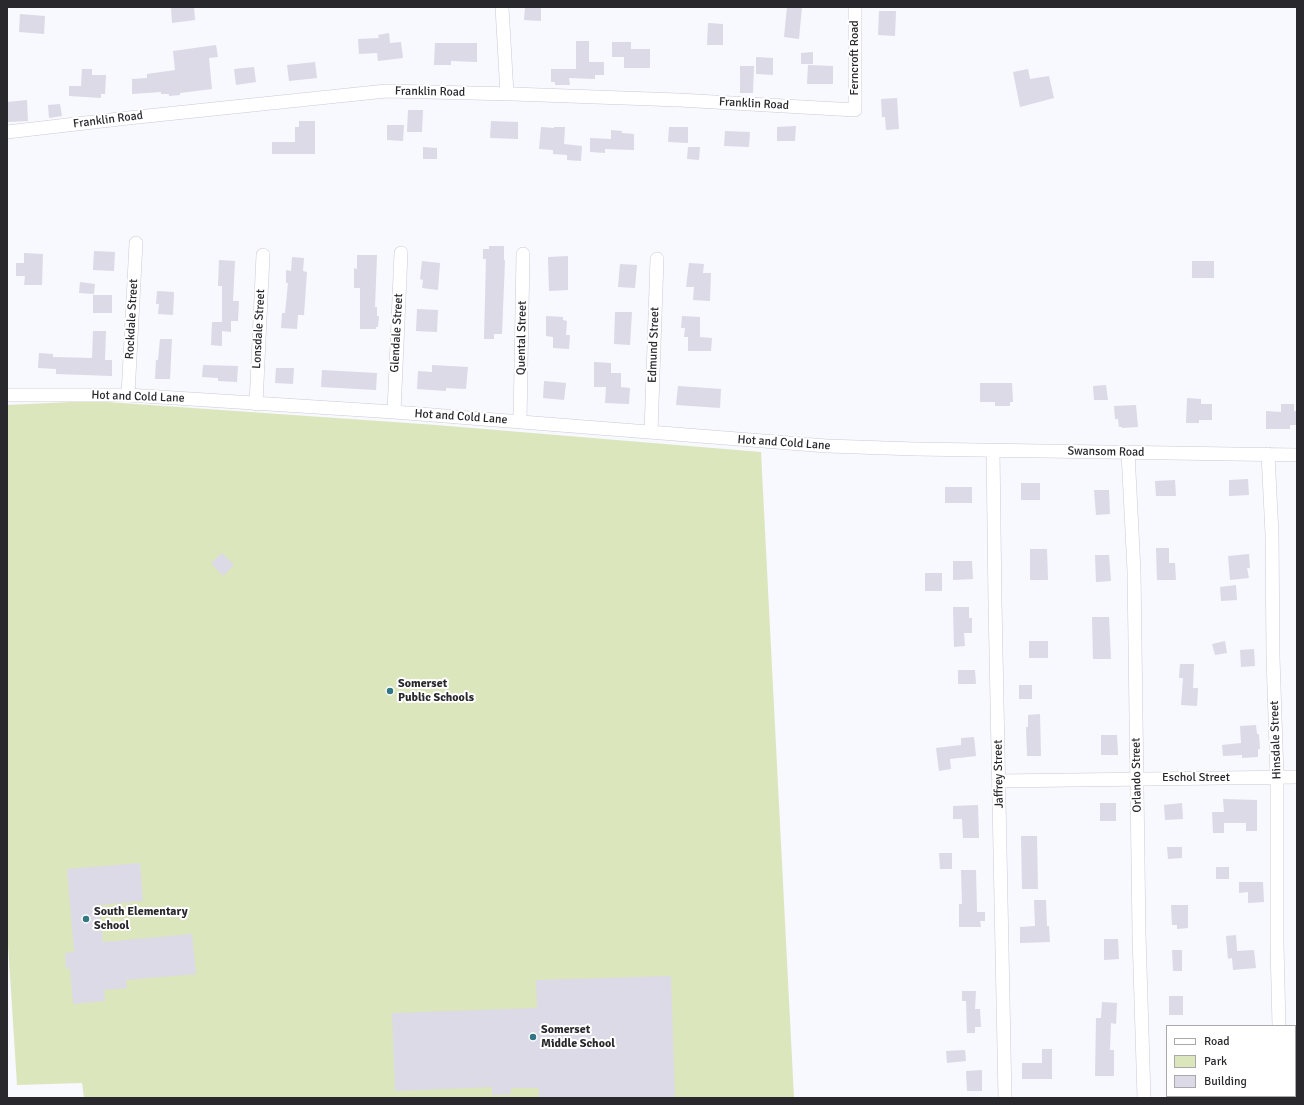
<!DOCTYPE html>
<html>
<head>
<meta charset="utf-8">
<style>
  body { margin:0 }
  #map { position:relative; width:1304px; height:1105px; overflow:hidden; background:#f8f8ff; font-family:Signika,sans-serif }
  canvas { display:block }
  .frame { position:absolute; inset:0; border:8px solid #29292d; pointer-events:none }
  .legend { position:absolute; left:1166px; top:1025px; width:130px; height:72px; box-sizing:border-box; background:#fff; border:1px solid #a9a9ab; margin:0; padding:5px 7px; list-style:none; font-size:12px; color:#29292d }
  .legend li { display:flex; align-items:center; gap:8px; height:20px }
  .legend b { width:20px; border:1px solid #a9a9ab }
</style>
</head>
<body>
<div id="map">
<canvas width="1304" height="1105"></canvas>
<div class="frame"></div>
<ul class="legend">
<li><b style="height:5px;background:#fff"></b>Road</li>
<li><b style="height:11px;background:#dbe6bd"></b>Park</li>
<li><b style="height:11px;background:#dbdae6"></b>Building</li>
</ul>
</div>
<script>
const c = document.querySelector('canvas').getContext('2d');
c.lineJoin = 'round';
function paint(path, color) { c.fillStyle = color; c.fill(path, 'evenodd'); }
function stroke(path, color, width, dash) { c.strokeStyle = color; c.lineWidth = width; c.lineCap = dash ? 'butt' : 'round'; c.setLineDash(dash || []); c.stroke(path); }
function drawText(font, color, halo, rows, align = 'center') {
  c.font = font + ' Signika,sans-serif'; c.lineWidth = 4; c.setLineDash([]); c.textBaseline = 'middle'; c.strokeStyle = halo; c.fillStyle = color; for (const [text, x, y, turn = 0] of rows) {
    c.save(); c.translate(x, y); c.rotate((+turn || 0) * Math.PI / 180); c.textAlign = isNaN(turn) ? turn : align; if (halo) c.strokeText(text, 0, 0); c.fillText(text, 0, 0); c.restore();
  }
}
paint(new Path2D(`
  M93 401 436 425 761 452 794 1098H84L82 1083 17 1085 7 929V405Z`), '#dbe6bd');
paint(new Path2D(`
  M171 7H194L195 20 172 23Z
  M525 7H541V21L524 20Z
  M787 7H802L799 39 784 37Z
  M879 11H896L895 36 878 35Z
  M20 14 45 16 44 34 19 32Z
  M708 23 723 24V45H707Z
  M389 33 390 43 401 42 403 58 378 61 377 53 359 54 358 39 379 38 378 35Z
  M576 41H589V62H604V75H595V79L569 78 570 85H555V82H551V69H576Z
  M612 42H631V49H650V68H624V57H612Z
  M435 43H477V62L451 61V65H434Z
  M216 45 218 57 209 58 212 89 180 93V95L169 96V94H161V92L132 94V79L147 78V74L175 70 173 51Z
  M813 52V64H801V53Z
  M756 57 773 58V75L756 74Z
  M315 62 317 78 289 81 287 65Z
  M808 65 833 66V84H807Z
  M740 66H754L753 93H740Z
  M254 67 256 82 236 85 234 69Z
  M82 69H92V75H106L105 94H101V98L69 96V86H81Z
  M1028 69 1030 79 1049 76 1054 98 1020 107 1013 72Z
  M897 98 899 129 886 130 885 117H882L881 99Z
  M27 100 28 121 7 122V102Z
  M60 104 62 116 49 118 48 105Z
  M408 110H423L422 132H407Z
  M299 121H315V154H272V142H295V127H299Z
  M491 121 518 122V139L490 138Z
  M387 125H404L403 141 387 140Z
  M796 126 795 141H777V127Z
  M541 127 554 128V127H565L564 144 582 146 581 161 567 160V155L553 154V150L539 149Z
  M669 127H688V143L668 142Z
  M611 130 622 131V133L634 134V150L605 149V153L590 152V138L611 139Z
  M725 131 750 132 749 147 724 146Z
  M423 147 437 148V159H423Z
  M688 147H700L699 160 687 159Z
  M489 246H504V260H505L502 334H494V339H484L486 259H483V249H489Z
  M94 251 115 252 114 271 93 270Z
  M24 253 43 254 42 285H24L25 276H16V263H24Z
  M357 255H377L375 307H377V316H379L378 327H376V329H360V288H354V268L357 269Z
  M568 256V290L549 291 548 257Z
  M292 257 304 258 303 271 307 272 304 315H298L297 329 281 328 282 313H285L288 283H286V270L291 271Z
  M219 260 235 261 233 301H239L238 321H231V332L222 331V346L211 345 212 322H222V286H218Z
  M422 261 440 263 438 290 422 288 423 280 420 279Z
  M1192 261H1214V278H1192Z
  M689 263 704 264 703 273H711L710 301 693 300 694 287H686Z
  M620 264 637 265 635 288 618 287Z
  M80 282 95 284 94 294 79 293Z
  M157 291 174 292 173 315 158 314 159 304H156Z
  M93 295H112V313H93Z
  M417 309 438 310 437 332 416 331Z
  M615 312H632L630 345 614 344Z
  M546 316 563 317V320L567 321 566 335H570L569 349 553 348V337L546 336Z
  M682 316 700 317V337L712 338 711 351H688V337H684L685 328H681Z
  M93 331H106L105 360H112V376L56 374V369L38 368 39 353 53 354V357L92 358Z
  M160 339H172L170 379H155L156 360H158Z
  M594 362 611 363V373H621V387L630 388 629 404 605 403 606 387H594Z
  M203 365 238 366 237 382 218 381V378L202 377Z
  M432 365 468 367 466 389 446 388V391L417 389 418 371 432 372Z
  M276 368H294L293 384 275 383Z
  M322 370 377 373 376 390 321 387Z
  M544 381 566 383 564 400 543 398Z
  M980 383H1012L1013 402H1010V406H995V402H980Z
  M1106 385 1108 400H1094L1093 386Z
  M678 386 721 389 720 408 676 405Z
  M1187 398 1201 399V404H1212V420H1199V423H1186Z
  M1281 404H1294V411H1297V425H1290V429H1266V411L1281 412Z
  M1136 405 1138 427 1122 428V427H1119L1118 419H1115L1114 406Z
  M1248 479 1249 495 1229 496V480Z
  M1175 480 1176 496H1156L1155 481Z
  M1021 483H1040V500H1021Z
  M945 487H972V503H945Z
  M1094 490H1109L1110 514 1096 515Z
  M1156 548H1169V563H1175L1176 580H1157Z
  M1030 549H1047L1048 580H1030Z
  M222 553 234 565 223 576 211 563Z
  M1249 554 1250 568H1247L1249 578 1230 580 1228 556Z
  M1095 555H1109L1111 581 1096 582Z
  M953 561H972L973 579 953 580Z
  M925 573H942V591H925Z
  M1236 585 1237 600 1221 601 1220 587Z
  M953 607H969V618H972V633H964L965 646 954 647Z
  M1092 617H1109L1111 659H1093Z
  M1029 641H1048V658H1029Z
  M1225 641 1227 653 1215 655 1212 644Z
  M1254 649 1255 666 1241 667 1240 650Z
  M1180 664H1194L1193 688H1198L1197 706 1181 705 1183 678H1179Z
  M958 670H975L976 684H958Z
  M1019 685H1032V699H1019Z
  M1040 714 1041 756H1027L1026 727H1028V715Z
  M1256 725 1257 734H1259L1260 749H1258V757L1242 758V755L1223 756 1222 745 1241 743 1240 726Z
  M1101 735H1117L1118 755H1101Z
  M974 737 976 756 950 759 951 769 939 771 936 748 961 745V738Z
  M1223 799 1257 800V831H1246V823H1224V833H1213L1212 812H1224Z
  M1100 803H1116V821H1100Z
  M1182 803 1183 819 1165 820 1164 805Z
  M978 805 979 838H963L962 819H953V806Z
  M1021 836H1037L1038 889H1022Z
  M1167 847H1182V858L1168 859Z
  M939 853H952V869H940Z
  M140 863 143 901 99 905 103 942 192 934 196 974 126 980 127 988 104 990 105 1001 73 1004 70 968 66 969 65 953 74 952 67 869Z
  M1216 867H1229V879H1216Z
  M961 870H976L977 912H985V921H980L981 927H959V904H962Z
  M1239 882H1263L1264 902 1248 903V892L1239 893Z
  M1034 900H1046L1047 926H1049L1050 942 1020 943V927L1035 926Z
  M1171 905H1188V928L1177 929V925H1172Z
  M1236 935 1237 951 1254 950 1256 968 1233 970 1232 958 1228 959 1226 936Z
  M1104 939H1118L1119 959 1104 960Z
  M1172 950H1182V971H1173Z
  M671 976 675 1098H539V1088H511V1094L492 1095V1087L395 1091 392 1013 537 1008 536 980Z
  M962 991H976L975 1009H980L981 1027H975V1033H967L966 1001H962Z
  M1169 996H1183V1015H1169Z
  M1102 1002 1117 1003 1116 1024 1111 1023 1110 1050H1114V1076H1095L1096 1018H1101Z
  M1042 1049H1052V1079H1022V1063H1042Z
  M965 1050 966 1061 947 1063 946 1051Z
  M982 1070V1091H967L966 1071Z`), '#dbdae6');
const minor = new Path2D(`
  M502 7 507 94
  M7 132 128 118 386 91 513 94 679 100 855 110V7
  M7 395H128L394 412 827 446 915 449 1297 455
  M128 395 136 243
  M256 404 263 255
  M394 412 401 253
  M520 422 523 254
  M651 432 657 259
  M993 450 995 602 1005 1098
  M1128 452 1134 571 1139 934 1144 1098
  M1268 454 1272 534 1273 657 1277 777V944L1279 1026
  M999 781 1297 777
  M1282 1096V1098`);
stroke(minor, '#cacad6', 14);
stroke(minor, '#fff', 13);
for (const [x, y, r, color] of [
  [390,691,4,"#317784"],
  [86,919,4,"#317784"],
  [533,1037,4,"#317784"]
]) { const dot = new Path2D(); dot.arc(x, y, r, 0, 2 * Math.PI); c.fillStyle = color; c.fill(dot); stroke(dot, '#fff', 1.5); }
drawText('12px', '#29292d', '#fff', [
  ["Ferncroft Road",855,58,-90],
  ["Franklin Road",430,92,1],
  ["Franklin Road",754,104,3],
  ["Franklin Road",108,120,-7],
  ["Rockdale Street",132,319,-87],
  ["Lonsdale Street",259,329,-87],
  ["Glendale Street",397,333,-87],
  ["Quental Street",522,338,-89],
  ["Edmund Street",654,345,-88],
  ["Hot and Cold Lane",138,397,2],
  ["Hot and Cold Lane",461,417,4],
  ["Hot and Cold Lane",784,443,4],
  ["Swansom Road",1106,452,1],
  ["Hinsdale Street",1276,740,-92],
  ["Jaffrey Street",999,774,-91],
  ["Orlando Street",1137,775,-91],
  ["Eschol Street",1196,778]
]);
drawText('bold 12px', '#29292d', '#fff', [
  ["Somerset",398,684],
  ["Public Schools",398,698],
  ["South Elementary",94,912],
  ["School",94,926],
  ["Somerset",541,1030],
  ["Middle School",541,1044]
], 'left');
</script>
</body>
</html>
